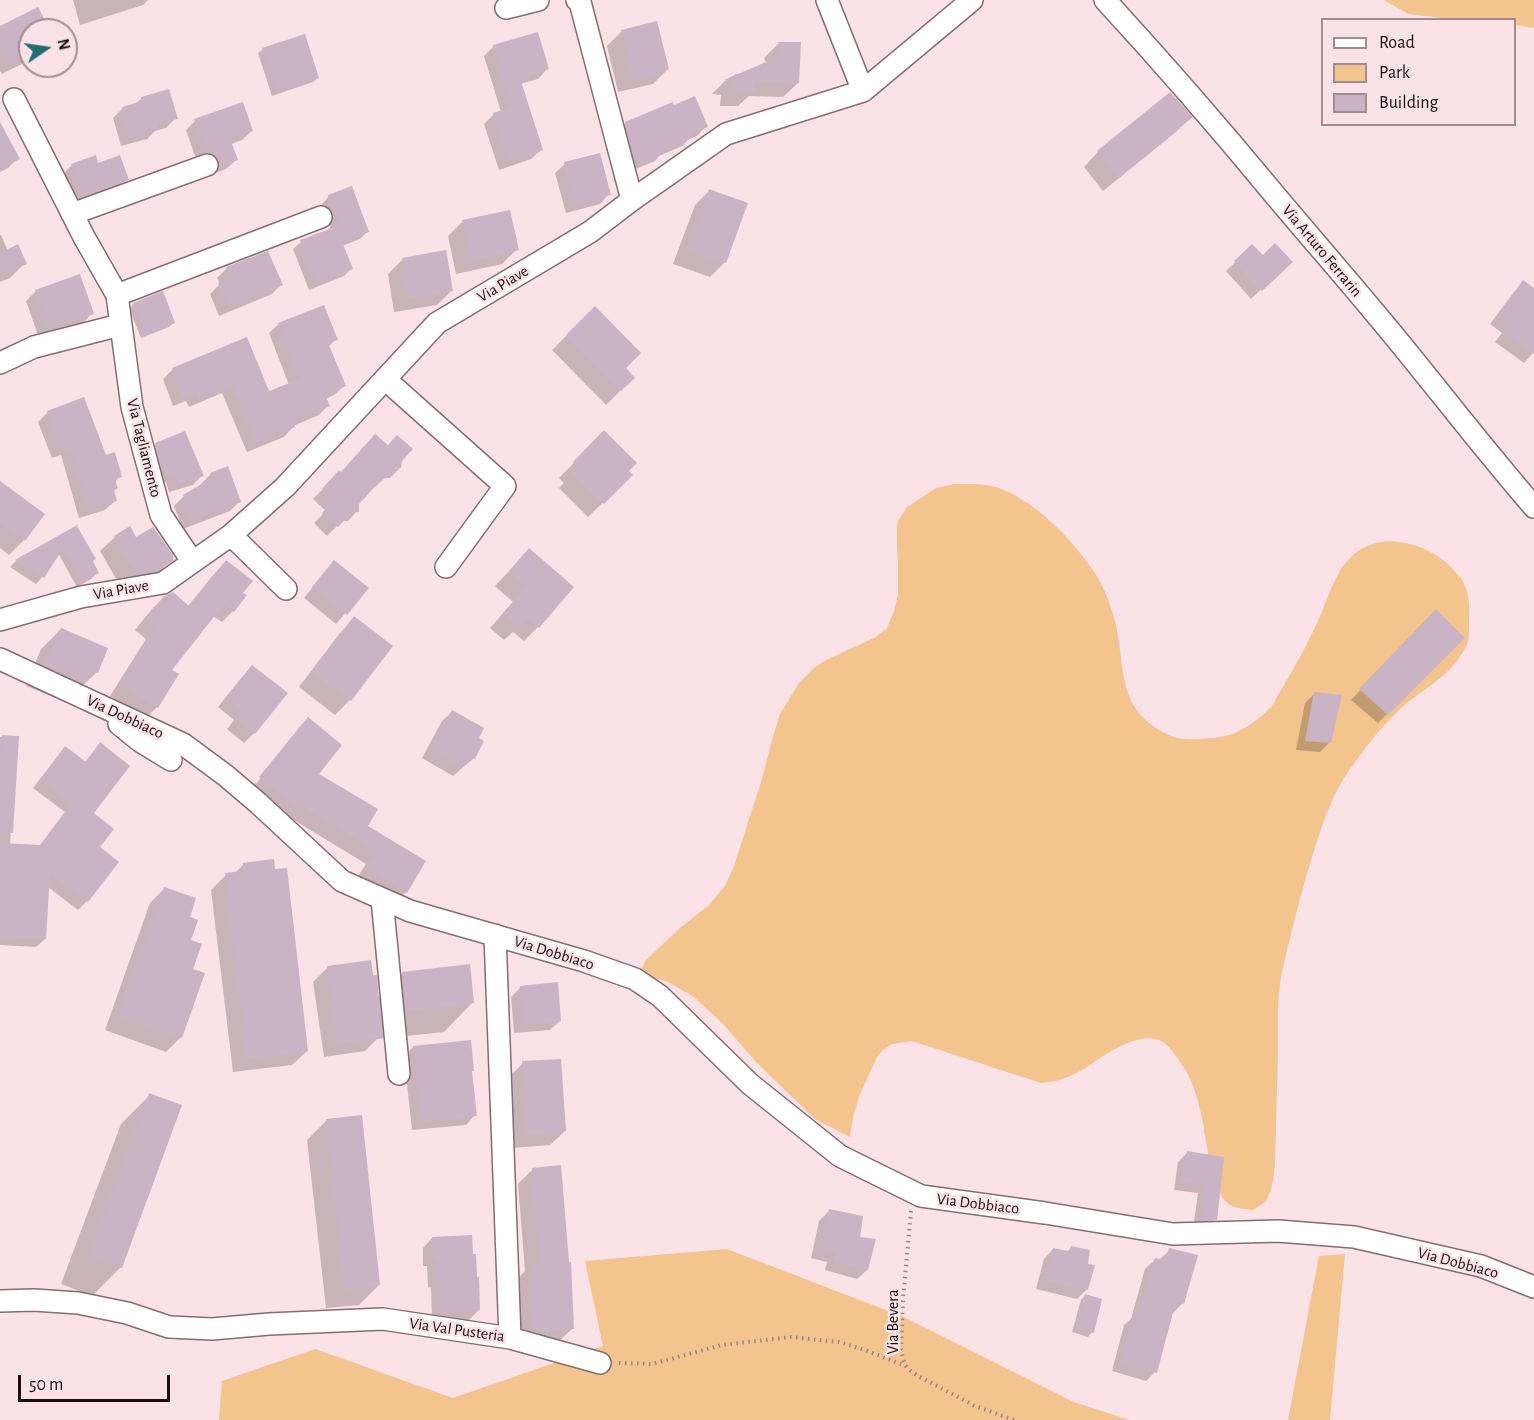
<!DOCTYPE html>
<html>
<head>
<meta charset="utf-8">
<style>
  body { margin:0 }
  #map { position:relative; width:1534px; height:1420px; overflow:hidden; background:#fbe2e7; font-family:"Alegreya Sans",sans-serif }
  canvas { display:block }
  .legend { position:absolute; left:1321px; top:18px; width:195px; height:108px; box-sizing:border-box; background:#fbe2e7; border:2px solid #a18d91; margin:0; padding:8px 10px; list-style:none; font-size:18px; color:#190e11 }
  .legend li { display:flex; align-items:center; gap:12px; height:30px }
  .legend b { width:30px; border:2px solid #a18d91 }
  .north { position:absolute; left:18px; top:18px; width:60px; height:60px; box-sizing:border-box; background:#fbe2e7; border:2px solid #a18d91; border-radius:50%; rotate:77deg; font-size:16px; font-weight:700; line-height:24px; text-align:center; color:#190e11 }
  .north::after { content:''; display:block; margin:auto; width:21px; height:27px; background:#216d72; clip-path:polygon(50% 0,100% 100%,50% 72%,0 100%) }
  .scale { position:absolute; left:18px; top:1375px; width:152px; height:27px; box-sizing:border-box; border:3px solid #190e11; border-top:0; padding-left:8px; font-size:18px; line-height:21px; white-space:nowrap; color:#190e11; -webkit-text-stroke:4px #fbe2e7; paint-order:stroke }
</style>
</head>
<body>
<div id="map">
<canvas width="1534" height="1420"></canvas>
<ul class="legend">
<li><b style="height:8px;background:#fff"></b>Road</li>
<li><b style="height:16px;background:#f3c48e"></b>Park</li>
<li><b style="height:16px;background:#c9b3c5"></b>Building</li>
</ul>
<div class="north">N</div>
<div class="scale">50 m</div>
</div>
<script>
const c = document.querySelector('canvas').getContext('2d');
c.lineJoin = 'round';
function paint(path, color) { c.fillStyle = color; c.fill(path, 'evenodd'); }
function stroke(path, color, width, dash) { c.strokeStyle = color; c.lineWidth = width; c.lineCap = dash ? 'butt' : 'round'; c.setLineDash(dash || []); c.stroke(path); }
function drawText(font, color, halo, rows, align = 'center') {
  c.font = font + ' "Alegreya Sans",sans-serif'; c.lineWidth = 5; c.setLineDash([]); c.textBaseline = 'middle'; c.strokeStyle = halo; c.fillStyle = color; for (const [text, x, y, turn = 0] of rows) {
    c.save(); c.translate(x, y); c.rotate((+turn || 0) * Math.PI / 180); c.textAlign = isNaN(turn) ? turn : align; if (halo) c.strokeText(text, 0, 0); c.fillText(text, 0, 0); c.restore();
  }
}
paint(new Path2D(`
  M1384 0H1534V28L1515 25 1514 20H1460L1408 14Z
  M954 484C968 484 982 483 996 487 1033 499 1071 538 1092 569 1102 582 1108 599 1113 614 1128 664 1112 710 1171 736 1183 741 1199 739 1213 738 1235 736 1253 725 1269 709 1275 703 1279 693 1284 685 1298 661 1312 636 1323 609 1332 588 1339 563 1360 550 1388 532 1429 545 1451 567 1456 573 1462 577 1464 584 1469 595 1470 606 1469 619 1469 633 1471 639 1463 652 1448 678 1421 690 1400 709 1381 727 1365 748 1350 769 1332 794 1322 825 1313 854 1303 885 1295 918 1287 950 1285 961 1281 973 1280 985 1277 1005 1278 1028 1278 1049 1277 1087 1276 1125 1275 1163L1273 1181 1270 1193 1265 1202 1253 1210C1246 1209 1237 1209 1230 1205 1214 1196 1208 1150 1204 1132V1127C1198 1101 1195 1081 1178 1059 1174 1053 1169 1046 1163 1042 1145 1031 1119 1046 1103 1056 1082 1070 1068 1081 1041 1083L912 1041 892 1044 883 1050 877 1057 860 1094 853 1117 850 1137 815 1119 756 1062 723 1024 694 997 668 982 639 973 646 960 681 927 709 905 725 886 734 866 762 779 772 740 780 714 799 683 814 668 826 660 874 638 887 628 894 611 898 595V562L897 547V528L898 521 907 507 936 488Z
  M727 1249 904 1317 1074 1402 1129 1420H219L222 1381 315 1349 453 1398 603 1346 585 1261Z
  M1345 1254 1330 1420H1288L1319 1256Z`), '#f3c48e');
paint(new Path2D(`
  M73 0H148L143 5 80 25Z
  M0 28 48 30H30V60L2 74 0 71Z
  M621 32 668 69 653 84 618 92 607 46Z
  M779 43 798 83 783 97 749 96 738 106H720L721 95 712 94 725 81 766 62 764 58Z
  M494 46 547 69 538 79 520 84 541 150 531 159 499 170 484 124 494 114 501 112 484 56Z
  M263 49 318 78 313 82 272 96 258 53Z
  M142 98 176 118 166 128 155 131 147 139 121 146 113 118 123 108 135 104Z
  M1190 117 1176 132 1103 191 1084 167 1098 152Z
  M195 121 252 131 242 140 231 144 236 160 226 169 210 175V170L197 162 186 130Z
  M626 123 706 126 697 136 689 139 682 146 659 156 655 161 628 172 616 133Z
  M0 129 18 158 8 168 0 172Z
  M565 164 609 194 600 204 566 213 555 173Z
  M72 165H97L127 179 118 189 72 205 62 175Z
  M709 191 725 262 710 277 673 264 695 205Z
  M329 196 367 232 360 239 342 246 351 269 344 276 309 290 293 249 301 242 331 230 322 204Z
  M463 221 517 249 502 264 456 274 448 236Z
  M0 235H1L8 251 25 263 10 278 0 282Z
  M1252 246 1263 257 1290 262 1251 299 1226 271Z
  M403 259 451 291 437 305 394 312 388 274Z
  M227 268 281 284 272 294 219 316 210 294 220 284 217 278Z
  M1523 282 1534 289V352L1524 363 1495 342 1502 333 1490 324 1514 292Z
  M36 291 92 313 83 323 39 338 26 301Z
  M134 304 173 323 169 327 141 338 129 308Z
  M595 308 624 368 633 378 606 405 552 350Z
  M279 324 336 339 328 347 344 386 334 395 326 399 328 405 319 415 293 426V427L284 437 247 452 222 393 189 407 186 401 173 406 163 379 172 370 247 339 269 393 289 385 269 333Z
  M48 412 105 457 120 476 115 482 116 488 113 492 115 501 105 510 79 518 61 455 52 458 38 422Z
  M604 433 627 471 631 475 588 517 559 488 564 483 559 478Z
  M156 445 202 475 193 485 169 492 166 482 157 486 146 454Z
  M400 468 390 478H385L375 487 374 486 358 504 357 511 348 521H342L327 536 314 523 326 511 313 499 330 482Z
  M211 474 239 502 230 511 183 529 174 506 184 496 202 486 201 484Z
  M0 483 43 515 24 540 9 555 0 548Z
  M76 527 97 573 91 579 77 587 58 553 42 577 36 584 10 567 16 561Z
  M115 537 136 539 171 560 156 575 122 589 100 551Z
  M529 550 538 627 524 641 513 632 504 640 490 628 513 602 495 586Z
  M226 562 241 593 233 611 222 622 213 616 169 670 157 707 146 718 110 696 146 639 135 630 152 609 165 597 188 606 215 573Z
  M325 572 367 588 336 624 304 598Z
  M1436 611 1463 638 1378 723 1351 700Z
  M354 618 391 646 350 700 335 715 299 687 340 633Z
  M61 629 97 672 65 702 26 686 41 649Z
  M252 667 286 693 254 733 244 743 227 729 234 720 218 707 243 676Z
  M1315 693 1330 742 1320 752 1296 750 1305 703Z
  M452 712 477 738 474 758 453 776 422 758 442 721Z
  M308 719 317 774 366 826 424 861 406 892 394 905 355 881 366 864 289 817 286 820 248 790 254 783 256 784 299 730H297Z
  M0 737 17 738 10 845 39 847 65 812 33 788 57 757 66 748 84 763 100 744 92 814 98 847 117 862 87 901 78 910 48 887 45 939 36 947 0 945Z
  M244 864 307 1051 292 1065 233 1072 211 890 226 875 234 874Z
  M165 888 188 918 191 969 181 1037 166 1052 105 1030 150 903Z
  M328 967 377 999 403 973 473 1002 444 1032 377 1039 365 1051 324 1057 313 982Z
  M521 987 560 1021 550 1030 514 1033 511 997Z
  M413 1047 473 1070 471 1073 475 1115 466 1125 412 1130 404 1057Z
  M523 1063 565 1131 550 1145 513 1148 508 1078Z
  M150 1095 121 1267 92 1296 61 1284 121 1124Z
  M327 1120 379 1285 359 1305 326 1308 307 1140Z
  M1188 1152 1223 1158 1216 1219 1206 1229H1193L1198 1193 1174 1190 1178 1162Z
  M533 1169 572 1329 557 1343 520 1345 517 1279 525 1271 518 1184Z
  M829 1211 858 1238 867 1270 857 1279 825 1270 827 1262 811 1258 819 1221Z
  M432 1238 479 1310 469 1320 432 1321 431 1287 428 1288 427 1266H423V1248Z
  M1071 1248 1087 1289 1077 1299 1036 1289 1044 1259 1053 1249 1067 1252Z
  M1170 1250 1183 1303 1173 1313 1171 1312 1155 1372 1146 1381 1112 1371 1124 1325 1131 1319 1145 1269 1155 1260 1160 1259Z
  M1085 1296 1092 1332 1088 1337 1072 1332 1081 1300Z`), '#0003');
paint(new Path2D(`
  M38 7 50 30H30V56L11 65 0 43V26Z
  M657 21 669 69 633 79 621 30Z
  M538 32 549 69 520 78 543 150 508 161 493 113 511 107 493 45Z
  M305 34 319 78 276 92 262 48Z
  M778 42H801L799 83 755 81V92L734 91 735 80H724L735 75V74H738L783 55Z
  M169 89 178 119 157 124 158 129 130 137 122 107 142 101 141 97Z
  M1170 92 1193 117 1119 178 1097 151Z
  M695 96 708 127 692 133 694 137 665 149 666 151 638 163 632 151 625 122 673 102 674 105Z
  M243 102 253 131 230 139 238 160 220 167 219 160 216 156 210 153H206L194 119Z
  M0 122 20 159 0 169Z
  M600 153 611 195 575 204 564 162Z
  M96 155 98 163 120 155 129 180 82 197 71 164Z
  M352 186 369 232 342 242 353 269 317 283 300 240 340 225 328 195Z
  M709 189 748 203 726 263 687 249Z
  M510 210 519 250 471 260 462 220Z
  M1275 243 1293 262 1262 291 1234 261 1252 244 1263 255Z
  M18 244 27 264 0 275V253Z
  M446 250 453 291 409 298 402 258Z
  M268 251 283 285 229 308 218 283 231 278 226 267Z
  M80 274 94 314 49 329 35 290Z
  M1523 280 1534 288V354L1504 332 1511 323 1499 314Z
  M163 291 175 323 145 335 133 303Z
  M324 305 338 340 328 343 346 386 325 395 330 406 293 421 295 427 257 443 232 384 199 398 196 392 183 397 172 368 247 337 269 391 300 379 278 323Z
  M595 306 641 353 626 368 635 378 621 391 566 335Z
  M84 397 106 455 115 452 122 477 115 479 118 489 114 490 117 501 89 509 70 447 62 450 47 411Z
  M604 430 637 463 629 471 633 475 604 504 572 472 578 467 573 462Z
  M185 431 204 476 179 483 175 473 167 477 159 458 155 443Z
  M375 434 388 445 397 435 413 449 402 461 401 468 395 469 386 479 384 477 359 504V512H352L338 527 322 513 334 500 322 489 339 470 341 472Z
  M228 466 241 502 192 520 183 495 212 478 210 473Z
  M0 481 45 514 25 541 0 523Z
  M79 524 77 526 96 559 93 561 99 573 83 582 64 547 44 578 15 560Z
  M130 526 136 537 153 527 173 555V561L154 572 136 575 114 536Z
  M529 548 574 587 539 628 528 618 520 627 503 613 527 586 509 571Z
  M226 560 253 581 243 593 247 595 234 612 224 604 172 670 179 674 158 708 120 684 156 627 146 618 164 596 173 592 189 606Z
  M334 560 369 588 347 615 312 587Z
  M1436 609 1465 638 1388 715 1359 689Z
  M354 616 393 646 351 701 312 672Z
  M61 628 108 648 98 673 91 670 86 683 45 666Z
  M252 665 288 693 255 734 235 719 242 710 226 697Z
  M1314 692 1342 695 1331 743 1305 741Z
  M452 710 484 728 479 738 484 741 475 759 470 756 464 767 430 748Z
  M308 717 342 745 319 774 378 809 368 826 426 861 407 893 366 869 377 851 302 806 299 809 259 777Z
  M2 735 19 736 13 833 0 832V768Z
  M100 742 130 766 94 813 114 829 100 847 119 862 88 902 50 874 46 939 0 936V843L40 845 72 803 41 779 65 746 86 762Z
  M274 859 275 869 287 868 308 1051 247 1058 225 873 244 871 243 863Z
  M164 887 196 898 190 917 198 920 191 940 202 944 193 969 205 973 182 1038 119 1016Z
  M371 960 373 975H377L380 1014H378L382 1037 338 1043 327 966Z
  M470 964 474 1003 406 1011 402 972Z
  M558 982 561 1021 523 1024 520 986Z
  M471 1040 474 1071H472L477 1116 421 1122 413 1046Z
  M561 1059 566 1131 527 1134 522 1061Z
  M149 1093 182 1105 122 1268 90 1255Z
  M362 1115 380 1285 345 1289 326 1119Z
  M1187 1151 1224 1157 1217 1220H1201L1207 1184 1182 1181Z
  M561 1165 569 1262H571L574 1329 534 1331 531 1263H540L532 1168Z
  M829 1209 863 1216 860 1237 876 1239 868 1270 834 1261 836 1253 820 1249Z
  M472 1235 473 1254H476L477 1277H479L480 1310 441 1312 440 1278 437 1279 436 1257 433 1258 432 1237Z
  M1071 1246 1090 1250 1088 1264 1095 1265 1088 1290 1045 1280 1053 1248 1069 1251Z
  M1169 1248 1198 1255 1184 1304 1176 1301 1157 1373 1120 1361 1133 1314 1138 1315 1155 1258 1165 1260Z
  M1085 1294 1102 1299 1094 1333 1076 1328Z`), '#c9b3c5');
const minor = new Path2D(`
  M577 0 580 2 632 200
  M827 0 863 91
  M1105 0C1161 61 1216 124 1269 188 1304 230 1340 271 1375 313 1429 377 1479 444 1534 507
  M506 8 538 0
  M14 99 84 237 117 295 132 407 161 515 192 561
  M72 214 207 165
  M117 295 321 217
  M0 363 34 347 120 325
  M385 379 505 486 446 567
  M231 535 286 589
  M0 620 81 597 163 583 231 535 285 487 437 323 590 232 632 200 726 134 863 91 972 0
  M0 659 183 744 225 775 258 803 342 881 410 911 584 961 635 979 660 996 750 1084 840 1156 921 1196 1045 1213 1173 1234 1278 1231 1354 1237 1481 1266 1534 1287
  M119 724 140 741 171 760
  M382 899 399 1074
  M495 935 510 1338
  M0 1301 34 1300 78 1303 127 1313 169 1327 212 1329 269 1324 383 1319 510 1338 600 1363`);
stroke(minor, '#876c72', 24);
stroke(new Path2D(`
  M911 1211 903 1300 901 1349 903 1359 906 1366 911 1371 918 1376 975 1406 1014 1420
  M619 1363 652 1364 722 1345 791 1337 839 1342 865 1350 906 1366`), '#978589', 4, [1.5, 4.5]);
stroke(minor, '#fff', 21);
drawText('16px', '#190e11', '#fbe2e7', [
  ["Via Arturo Ferrarin",1322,251,50],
  ["Via Piave",503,284,-31],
  ["Via Tagliamento",144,448,76],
  ["Via Piave",121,590,-10],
  ["Via Dobbiaco",125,717,25],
  ["Via Dobbiaco",554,953,17],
  ["Via Dobbiaco",978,1204,7],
  ["Via Dobbiaco",1458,1263,15],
  ["Via Bevera",893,1322,-90],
  ["Via Val Pusteria",457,1330,8]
]);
</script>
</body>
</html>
